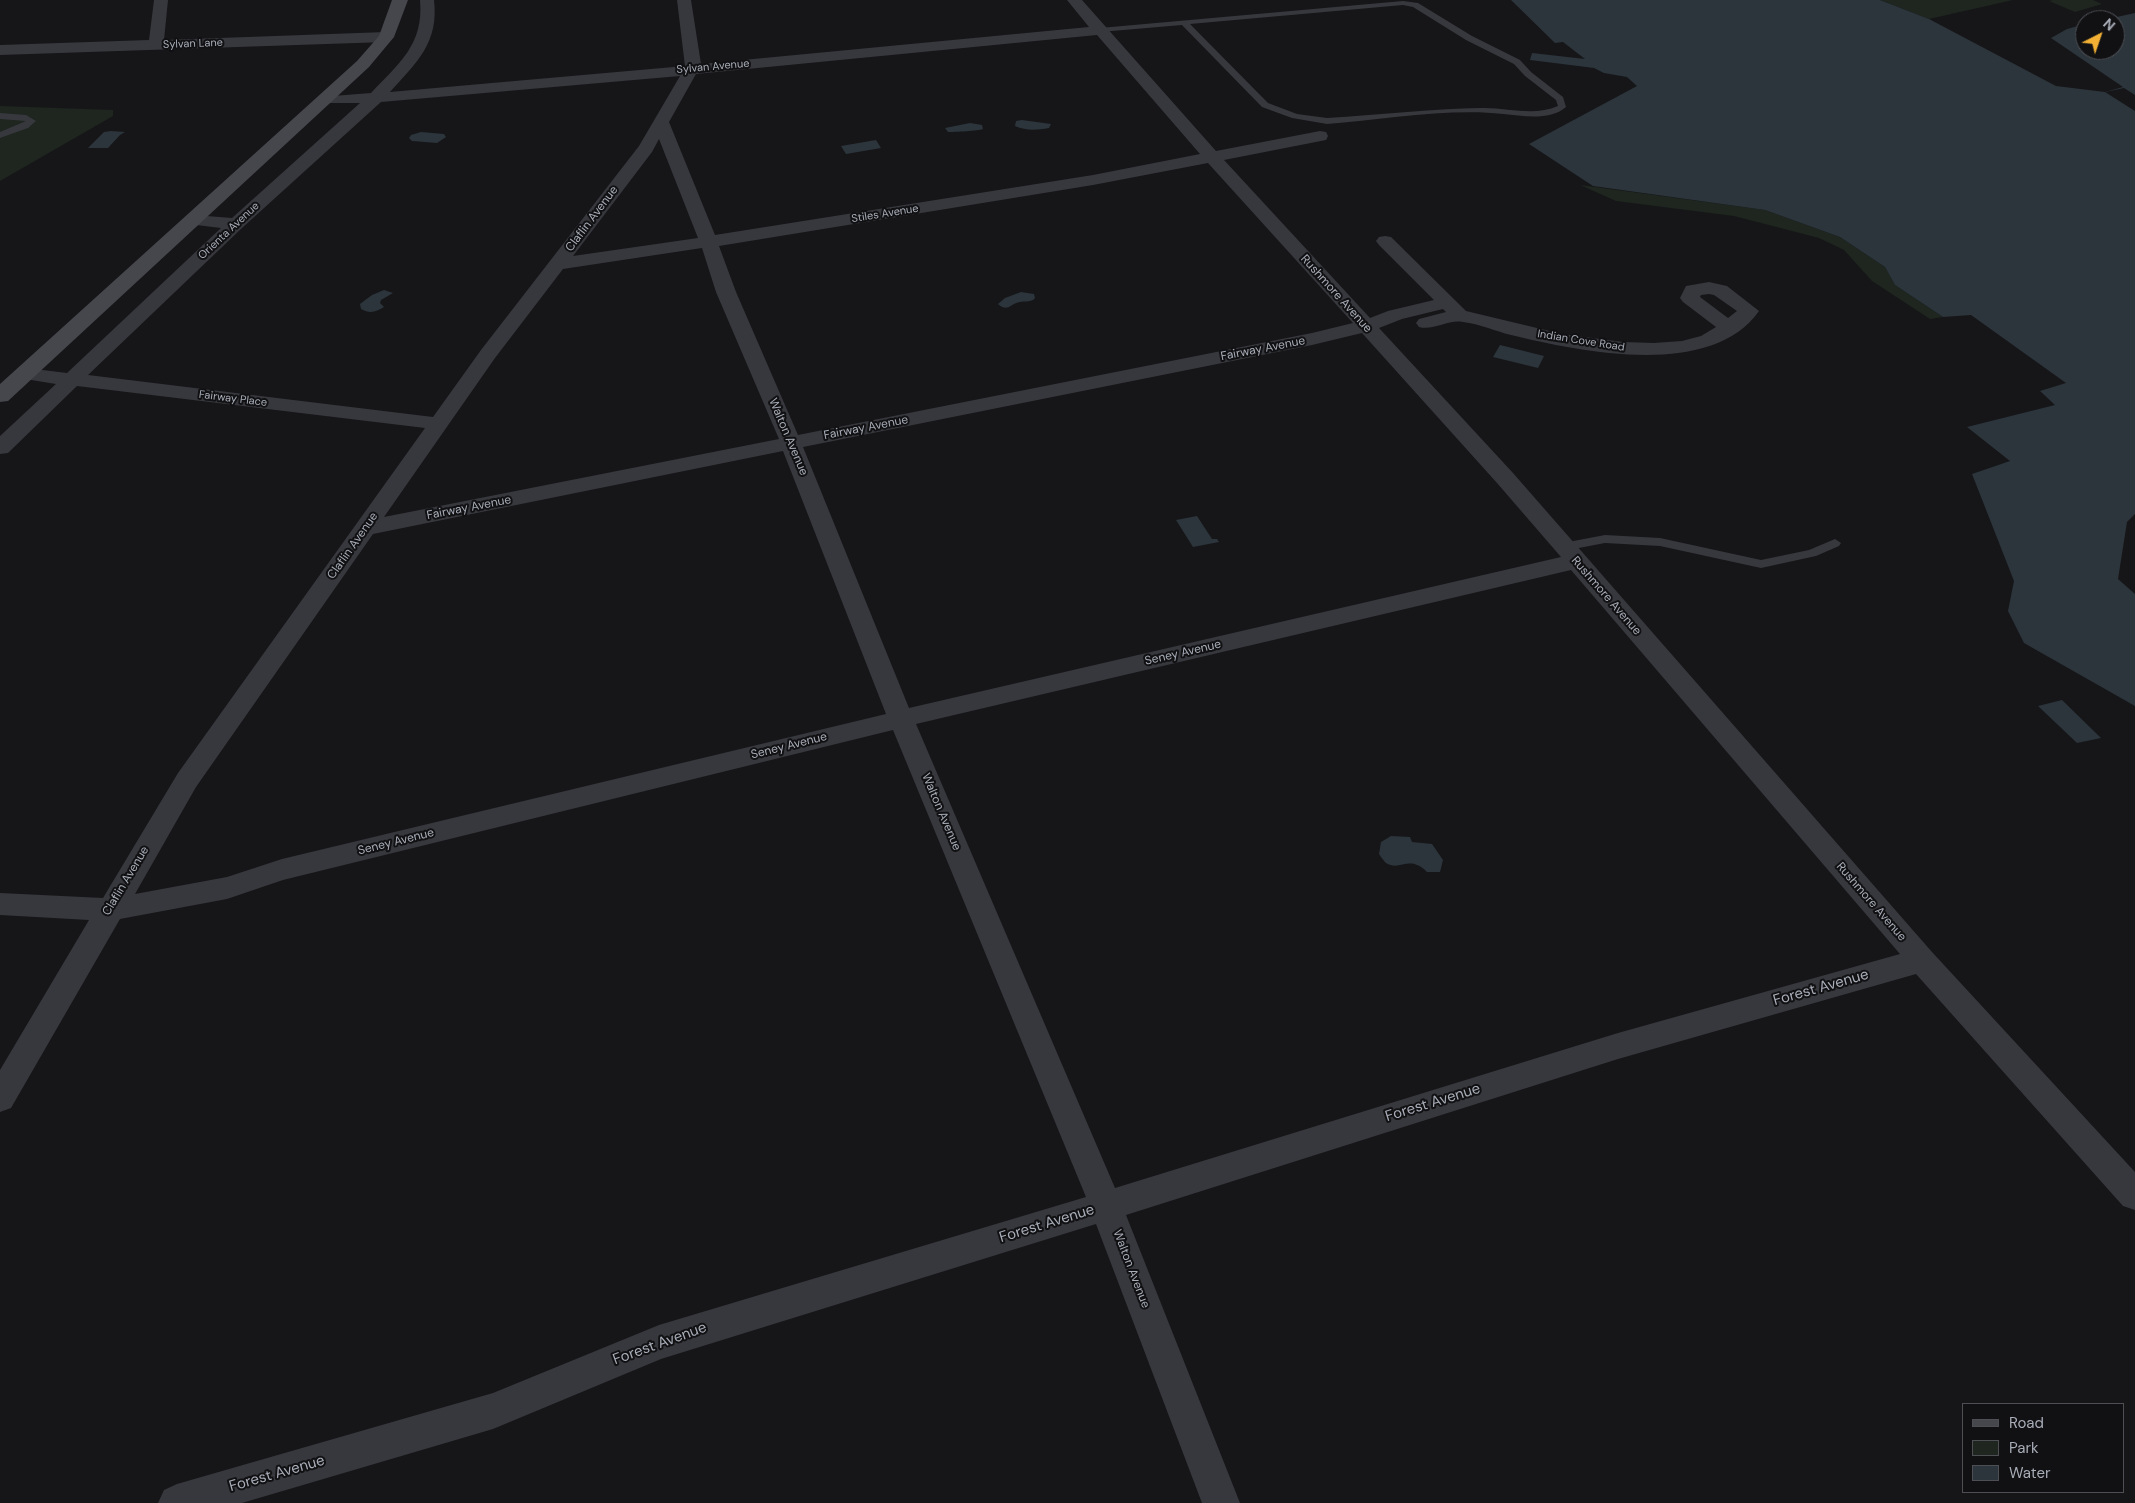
<!DOCTYPE html>
<html>
<head>
<meta charset="utf-8">
<style>
  body { margin:0 }
  #map { position:relative; width:2135px; height:1503px; overflow:hidden; background:#161618; font-family:"DM Sans",sans-serif }
  canvas { display:block }
  .legend { position:absolute; left:1962px; top:1403px; width:162px; height:90px; box-sizing:border-box; background:#111113; border:1px solid #4d4f55; margin:0; padding:6px 9px; list-style:none; font-size:15px; color:#a8adb8 }
  .legend li { display:flex; align-items:center; gap:10px; height:25px }
  .legend b { width:25px; border:1px solid #4d4f55 }
  .north { position:absolute; left:2075px; top:10px; width:50px; height:50px; box-sizing:border-box; background:#111113; border:1px solid #4d4f55; border-radius:50%; rotate:41deg; font-size:14px; font-weight:700; line-height:20px; text-align:center; color:#a8adb8 }
  .north::after { content:''; display:block; margin:auto; width:18px; height:22px; background:#f2b134; clip-path:polygon(50% 0,100% 100%,50% 72%,0 100%) }
</style>
</head>
<body>
<div id="map">
<canvas width="2135" height="1503"></canvas>
<ul class="legend">
<li><b style="height:6px;background:#45474d"></b>Road</li>
<li><b style="height:14px;background:#1e261f"></b>Park</li>
<li><b style="height:14px;background:#2c353c"></b>Water</li>
</ul>
<div class="north">N</div>
</div>
<script>
const c = document.querySelector('canvas').getContext('2d');
c.lineJoin = 'round';
function paint(path, color) { c.fillStyle = color; c.fill(path, 'evenodd'); }
function drawText(font, color, halo, rows, align = 'center') {
  c.font = font + ' "DM Sans",sans-serif'; c.lineWidth = 4; c.setLineDash([]); c.textBaseline = 'middle'; c.strokeStyle = halo; c.fillStyle = color; for (const [text, x, y, turn = 0] of rows) {
    c.save(); c.translate(x, y); c.rotate((+turn || 0) * Math.PI / 180); c.textAlign = isNaN(turn) ? turn : align; if (halo) c.strokeText(text, 0, 0); c.fillText(text, 0, 0); c.restore();
  }
}
paint(new Path2D(`
  M1880 0H2013L1929 19Z
  M2053 0H2093L2102 4 2075 12 2049 1Z
  M0 106 113 110V116L0 181Z
  M1580 185 1765 210 1840 237 1885 267 1895 285 1943 317 1930 319 1872 281 1844 250 1819 238 1734 216 1616 201Z`), '#1e261f');
paint(new Path2D(`
  M1511 0H1880L1929 19 2056 86 2105 92 2123 87 2051 38 2067 29 2085 24V50H2115V20H2103L2135 13V514L2127 522 2118 579 2135 594V706L2024 643 2008 611 2014 581 1972 474 2010 461 1967 427 2055 405 2040 391 2066 383 1971 315 1943 317 1895 285 1885 267 1840 237 1765 210 1593 186 1529 144 1637 86 1627 77 1604 73 1594 68 1530 60 1532 53 1585 59 1563 42 1555 43Z
  M1022 120 1051 124 1049 128C1037 130 1026 131 1015 126L1016 121Z
  M970 123 982 125 983 129C979 131 954 132 948 132L945 128Z
  M111 131 125 132 120 135 108 148H88L104 132Z
  M421 132 444 134 446 137 437 143 412 141 409 138 411 135Z
  M876 140 881 148 846 154 841 146Z
  M384 290 393 293 381 300 380 303 384 307C376 312 370 314 361 309L360 304 372 295Z
  M1021 292 1034 294 1035 298 1033 300C1029 302 1025 301 1020 302 1011 303 1008 313 998 304L1005 298Z
  M1500 345 1544 356 1538 368 1493 357Z
  M1197 516 1212 539H1217L1219 542 1193 547 1176 520Z
  M2062 700 2101 738 2077 743 2038 706Z
  M1391 836 1410 837 1412 842 1432 844 1443 860 1440 872H1427C1409 854 1400 872 1386 863 1384 861 1381 857 1379 854L1381 842Z`), '#2c353c');
paint(new Path2D(`
  M2124 88 2135 95V111L2105 92Z`), '#161618');
paint(new Path2D(`
  M1403 1 1418 3 1472 36 1520 60 1531 72 1563 97 1566 107C1550 121 1523 116 1503 114 1449 108 1382 120 1327 124L1292 118 1262 107 1182 25 1100 32 1096 30 1100 28ZM1403 5 1413 7 1466 40 1514 64 1525 76 1556 100 1558 106C1533 117 1507 107 1481 108 1430 109 1378 115 1327 118L1297 114 1268 103 1190 24Z
  M0 113 26 115 36 121 28 128 0 138V132L26 121 0 119Z
  M1605 535 1660 538 1761 560 1809 550 1835 539 1841 543 1839 546 1816 556 1761 568 1660 546 1605 543 1563 551 1557 547 1563 543Z`), '#37383d');
paint(new Path2D(`
  M154 0H168L164 40 386 32 391 34 394 37 391 40 386 42 0 55V45L149 40Z
  M420 0H434C439 43 417 62 390 92L685 66 677 0H691L701 64 1089 27 1067 0H1082L1216 151 1320 131 1326 132 1328 136 1326 140 1224 160 1370 318 1388 311 1434 300 1379 245 1376 241 1379 237 1385 236 1391 237 1466 311 1562 334 1623 342 1654 343 1682 341 1701 336 1716 327 1683 302 1680 298 1686 286 1709 282 1727 286 1759 311C1711 380 1578 351 1511 335 1495 331 1480 324 1463 322 1448 319 1434 331 1419 327L1416 323 1419 319 1446 312 1443 309 1402 319 1379 328 1513 473 1932 952 2135 1172V1210L2123 1206 1916 974 1618 1059 1126 1215 1240 1503H1202L1096 1224 661 1359 493 1429 242 1503H158L164 1490 177 1484 493 1393 659 1325 1086 1197 893 730 283 880 227 899 120 919 11 1108 0 1112V1070L89 920 0 915V893L103 898 178 773 425 428 77 386 8 453 0 454V436L56 384 19 378 16 374 19 370 26 368 67 373 221 228 188 224 185 220 188 216 194 215 232 218 360 103H320L318 100 320 97 371 93C399 63 424 45 420 0ZM1097 35 1200 154 1093 175 715 235 669 122 696 74ZM680 76 639 146 481 350 433 417 88 375 242 228 381 102ZM659 139 698 238 573 256 652 152ZM1208 163 1353 323 1312 333 798 435 736 292 719 246 1093 185ZM702 248 716 292 779 439 384 517 495 358 563 269ZM1709 294 1714 295 1737 311 1728 318 1700 297 1701 295ZM1362 333 1497 483 1561 557 909 708 803 447 1312 345ZM783 451 886 714 282 859 227 877 135 894 196 787 373 534ZM1571 570 1900 954 1618 1033 1115 1188 916 724Z`), '#37383d');
paint(new Path2D(`
  M392 0H408L394 37 369 67 8 401 0 402V384L357 61 379 36Z`), '#45474d');
drawText('11px', '#a8adb8', '#111113', [
  ["Sylvan Lane",193,44,-2],
  ["Sylvan Avenue",713,67,-5],
  ["Stiles Avenue",885,214,-9],
  ["Orienta Avenue",229,231,-43],
  ["Indian Cove Road",1581,341,9],
  ["Fairway Place",233,399,7]
]);
drawText('12px', '#a8adb8', '#111113', [
  ["Claflin Avenue",592,219,-53],
  ["Rushmore Avenue",1336,294,48],
  ["Fairway Avenue",1263,349,-11],
  ["Fairway Avenue",866,428,-11],
  ["Walton Avenue",788,437,67],
  ["Fairway Avenue",469,508,-11],
  ["Claflin Avenue",353,546,-55],
  ["Rushmore Avenue",1606,596,49],
  ["Seney Avenue",1183,653,-13],
  ["Seney Avenue",789,746,-14],
  ["Walton Avenue",941,812,67],
  ["Seney Avenue",396,842,-14],
  ["Claflin Avenue",126,881,-59],
  ["Rushmore Avenue",1871,902,49],
  ["Walton Avenue",1131,1269,69]
]);
drawText('15px', '#a8adb8', '#111113', [
  ["Forest Avenue",1821,988,-16],
  ["Forest Avenue",1433,1103,-17],
  ["Forest Avenue",1047,1224,-17],
  ["Forest Avenue",660,1344,-20],
  ["Forest Avenue",277,1474,-16]
]);
</script>
</body>
</html>
